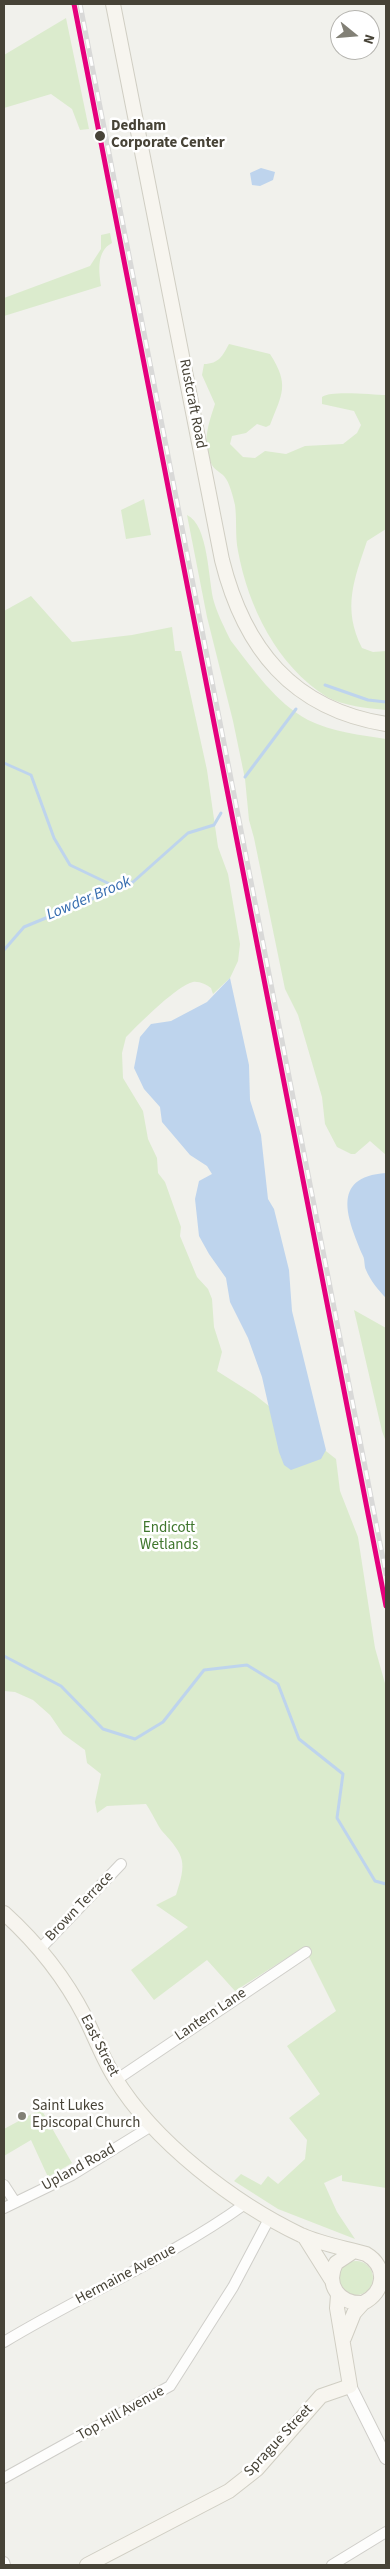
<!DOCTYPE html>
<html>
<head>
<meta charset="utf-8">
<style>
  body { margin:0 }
  #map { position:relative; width:390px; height:2569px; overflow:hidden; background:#f1f1ec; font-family:"Source Sans 3",sans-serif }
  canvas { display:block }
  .frame { position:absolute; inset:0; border:5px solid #474337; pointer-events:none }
  .north { position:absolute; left:330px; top:10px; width:50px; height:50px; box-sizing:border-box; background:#fff; border:1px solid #b5b4af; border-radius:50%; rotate:107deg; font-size:14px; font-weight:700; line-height:20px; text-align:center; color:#474337 }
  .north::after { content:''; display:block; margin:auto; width:18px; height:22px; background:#828076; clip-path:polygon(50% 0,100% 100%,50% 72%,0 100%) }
</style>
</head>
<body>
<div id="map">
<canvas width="390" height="2569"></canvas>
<div class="frame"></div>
<div class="north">N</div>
</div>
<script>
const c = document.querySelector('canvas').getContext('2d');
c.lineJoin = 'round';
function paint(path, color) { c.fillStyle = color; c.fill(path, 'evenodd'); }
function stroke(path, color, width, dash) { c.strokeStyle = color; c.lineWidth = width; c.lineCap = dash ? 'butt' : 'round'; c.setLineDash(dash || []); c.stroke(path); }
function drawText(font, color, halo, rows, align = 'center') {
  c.font = font + ' "Source Sans 3",sans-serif'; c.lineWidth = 5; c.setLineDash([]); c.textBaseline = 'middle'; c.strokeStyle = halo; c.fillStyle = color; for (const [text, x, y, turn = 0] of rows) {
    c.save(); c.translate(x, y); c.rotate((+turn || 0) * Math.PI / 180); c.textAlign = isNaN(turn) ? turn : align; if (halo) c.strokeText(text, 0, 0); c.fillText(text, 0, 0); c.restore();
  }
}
paint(new Path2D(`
  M66 18 89 129 80 130 72 109 51 94 4 108V55Z
  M110 233 112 243C96 251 99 272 101 286L4 316V298L90 266 101 249V235Z
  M229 344 270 354C290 385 282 394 270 425L266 427 257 424 246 433 232 436 230 444 243 457 255 458 265 451 286 454 305 446 343 444 357 433 361 425 354 411 322 404V397C331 390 373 395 386 395V529L367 541C354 580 342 608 362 648L373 652 386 651V710C368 708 343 706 327 697 277 666 248 606 238 551 235 536 237 520 235 505 233 497 230 483 224 476 220 472 213 469 211 463 201 445 209 422 215 404L202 375 204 364C219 364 223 355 229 344Z
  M144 499 151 535 126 539 121 510Z
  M187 515C209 525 208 581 214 602 218 615 225 629 231 641 253 669 276 703 308 720 332 732 361 735 386 739V1155L370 1141 355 1154H351L337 1147 325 1124 322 1097 298 1015 285 989 254 838 249 820 245 779 233 721 207 617Z
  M31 596 72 642 132 635 172 627 175 651H181L207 770 218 847 228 874 240 944 238 961 230 978 213 994 211 988C207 985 199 981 193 982 177 986 143 1020 131 1032L126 1037 122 1053 123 1078 143 1111 148 1139 157 1158 158 1173 165 1182 181 1227 180 1236 197 1277 208 1289 212 1299 214 1327 222 1352 217 1371 255 1395 336 1459 340 1491 358 1537 375 1648 386 1687V2188L342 2181V2175L324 2183 337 2212 355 2239 278 2209 234 2181 241 2174 261 2185 268 2176 278 2184 305 2159 307 2140 289 2118 320 2094 287 2046 336 2011 304 1947 235 1991 207 1960 154 2000 131 1970 188 1927 156 1905 176 1895C187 1862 185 1856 162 1831 158 1826 151 1811 146 1804L107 1806 97 1813 95 1802 101 1774 87 1763 85 1750 63 1734 50 1715 33 1700 15 1692 4 1691V611Z
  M354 1310 386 1328V1442L382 1431Z
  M41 2109 72 2163 48 2177 31 2140 4 2156V2129Z
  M339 2278a17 17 0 1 1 34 0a17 17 0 1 1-34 0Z`), '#dbebcd');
paint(new Path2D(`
  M261 168 275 172 273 180 260 186 252 185 250 173Z
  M230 978 249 1065 250 1100 261 1135 268 1199 274 1209 289 1270 292 1311 326 1450 321 1459 291 1470 284 1465 279 1452 262 1377 248 1338 230 1302 226 1278 209 1254 199 1236 195 1199 199 1181 212 1174 207 1166 190 1155 162 1122 160 1107 144 1089 134 1068 140 1037 151 1024 171 1021 207 1002Z
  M386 1173V1298C379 1291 370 1280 366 1270 364 1266 365 1260 363 1256 348 1220 329 1177 386 1173Z`), '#bed4ed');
stroke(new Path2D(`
  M325 685 368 700 386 702
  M4 763 31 775 54 838 70 865 118 888
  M245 777 296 709
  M4 950 24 927 133 882 188 833 214 825 221 813
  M4 1656 61 1686 103 1729 135 1739 163 1722 204 1670 247 1665 278 1684 299 1739 343 1774 337 1818 375 1881 386 1884`), '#bed4ed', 3);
const minor = new Path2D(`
  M39 1950 121 1864
  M116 2080 306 1952
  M4 2185 15 2202
  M4 2208 72 2175 153 2125
  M4 2342C83 2294 170 2258 245 2204
  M4 2478 170 2386 233 2287 270 2217
  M4 2562 5 2565
  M332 2565 386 2532`);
const tertiary = new Path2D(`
  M350 2386 386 2458`);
const secondary = new Path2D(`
  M113 4 222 560C244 648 292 709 386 724
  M4 1913C36 1942 65 1978 85 2017 95 2037 103 2059 115 2078 154 2142 234 2203 301 2235 321 2244 345 2248 366 2254 388 2267 385 2292 363 2303 339 2304 325 2285 336 2263L354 2251
  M304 2236 331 2279
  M344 2338 354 2313 363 2303
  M87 2565 229 2491 257 2469 321 2396 350 2386 337 2308 338 2295`);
stroke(minor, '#cfcec9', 12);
stroke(tertiary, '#cfcec9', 14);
stroke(secondary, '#d0cec3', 16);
stroke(minor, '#fdfdfc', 10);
stroke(tertiary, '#fdfdfc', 12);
stroke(secondary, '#f7f5ef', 14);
const rail = new Path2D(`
  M80 4 386 1574`);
stroke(rail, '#d9d9d8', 5);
stroke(rail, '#fff', 3, [9]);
stroke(new Path2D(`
  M74 4 386 1606`), '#e5007d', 5);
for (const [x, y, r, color] of [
  [100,136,6,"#474337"],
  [22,2116,5,"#828076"]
]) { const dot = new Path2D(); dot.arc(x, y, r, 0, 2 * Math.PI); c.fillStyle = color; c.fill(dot); stroke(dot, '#fff', 2); }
drawText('bold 15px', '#474337', '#fff', [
  ["Dedham",111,127],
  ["Corporate Center",111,144]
], 'left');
drawText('15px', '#474337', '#fff', [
  ["Rustcraft Road",192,404,79],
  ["Brown Terrace",80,1907,-46],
  ["Lantern Lane",211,2015,-34],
  ["East Street",99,2046,63],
  ["Upland Road",79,2168,-29],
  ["Hermaine Avenue",126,2275,-28],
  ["Top Hill Avenue",121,2414,-29],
  ["Sprague Street",279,2441,-47]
]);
drawText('15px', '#3f762d', '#fff', [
  ["Endicott",169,1529],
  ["Wetlands",169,1546]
]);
drawText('15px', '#474337', '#fff', [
  ["Saint Lukes",32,2107],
  ["Episcopal Church",32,2124]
], 'left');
drawText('italic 16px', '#356caf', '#fff', [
  ["Lowder Brook",89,899,-23]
]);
</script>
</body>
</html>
